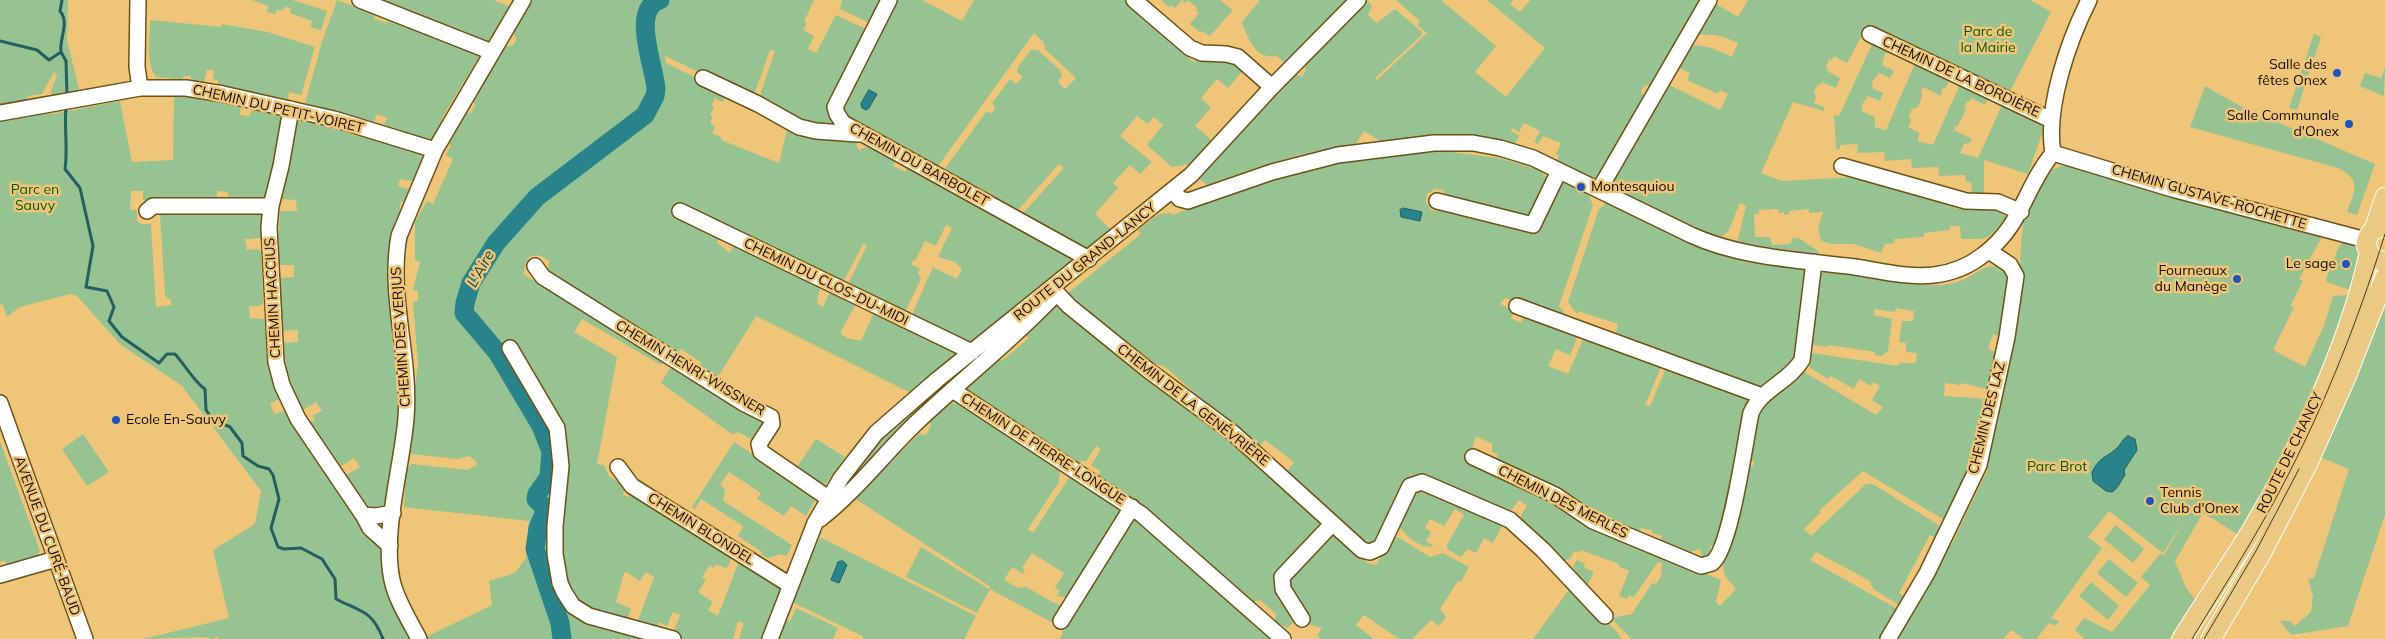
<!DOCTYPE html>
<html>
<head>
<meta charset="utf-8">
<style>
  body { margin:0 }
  canvas { display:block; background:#efc679 }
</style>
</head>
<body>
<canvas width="2385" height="639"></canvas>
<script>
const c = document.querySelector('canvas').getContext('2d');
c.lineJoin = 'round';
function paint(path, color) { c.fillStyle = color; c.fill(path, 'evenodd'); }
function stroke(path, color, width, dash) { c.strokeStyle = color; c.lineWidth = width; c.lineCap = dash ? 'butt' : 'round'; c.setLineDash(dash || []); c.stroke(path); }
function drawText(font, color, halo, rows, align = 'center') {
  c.font = font + ' Mulish,sans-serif'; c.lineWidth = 5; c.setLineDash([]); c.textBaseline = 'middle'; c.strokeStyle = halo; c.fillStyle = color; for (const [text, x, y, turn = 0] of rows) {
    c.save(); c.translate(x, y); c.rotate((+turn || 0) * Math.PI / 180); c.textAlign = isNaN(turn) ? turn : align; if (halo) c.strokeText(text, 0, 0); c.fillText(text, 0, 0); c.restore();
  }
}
paint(new Path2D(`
  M0 0H68L67 40 80 93 52 97 51 90 57 76 54 72 42 94 27 96 28 104 0 108Z
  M252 0H293L327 11 321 30 310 27 312 21 290 13 291 8 285 7 282 11 277 9 275 14 267 12 268 6Z
  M337 0 375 14 374 19 386 23 387 20 480 55 443 116 435 137 431 140 384 125 387 118 377 114 374 122 305 103 322 42Z
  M381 0H493L509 6 488 42Z
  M532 0H814L804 22 807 23 803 30 814 36 808 49 816 53 836 15 868 30 831 106 837 124 834 129C801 125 790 119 762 103L761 92 775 51 770 50 753 98 665 56 666 63 727 93 723 102 715 98 712 105 714 107 710 115 713 116 710 123 715 126 712 133 722 138 721 140 779 163 788 126 804 133 861 139 856 145 859 150 873 144 898 156 893 166 905 172 910 164 1071 254 1074 259 967 345 917 322 913 312 933 267 957 279 962 269 955 262 938 257 952 228 946 225 936 246 925 241 915 261 913 260 911 264 920 269 918 273 921 279 906 310 899 313 849 289 850 280 867 245 863 244 841 286 770 252 772 247 768 245 765 249 678 207 676 212 687 221 719 237 717 243 730 253 734 245 742 249 743 246 821 283 817 303 823 307 831 290 857 302 840 333 847 338 861 341 875 310 960 352 909 392 756 316 716 380 697 368 701 362 681 349 678 352 640 329 638 331 548 273 549 261C541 255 537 253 528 258L523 274 665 359 661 365 582 319 574 332 617 357 597 464 604 465 609 476 625 487 623 495 629 497 633 492 732 554 728 567 725 568 716 564 714 568 710 565 702 577 706 580 698 592 713 602 708 610 718 616 739 561C752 568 773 572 782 585L762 639H739L744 623 738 621 733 639H679L672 636 680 615 673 612 667 626 659 622 656 631 636 626 654 577 646 572 640 581 626 572 624 573 616 602 631 609 626 623C612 619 587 616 576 604 545 569 564 504 564 462 565 447 562 431 560 416L550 413 521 362 516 361C523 383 549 409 555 430 568 475 532 586 577 613 603 629 636 631 664 639H427L426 637 492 605 489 581 515 573 526 558 529 521 404 507 406 469 412 464 468 470 478 464 470 456 457 459 412 454 407 448 418 364 413 302 418 300V291L413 290 420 262 415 260V222L427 201 433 204 453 159 446 155 451 146 449 144 467 113H471L475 105 473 101 503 47 513 45 516 40 513 31Z
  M842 0H884L872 24 840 9Z
  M894 0H922L962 21 974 0H1128L1189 51 1188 58 1194 62C1208 50 1231 59 1246 67L1228 88 1217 79 1201 98 1211 108 1195 126 1213 141 1191 164 1172 167 1147 145 1163 125 1154 117 1148 124 1137 116 1120 136 1152 162 1140 174 1130 165 1113 183 1118 188 1095 214 1110 229 1085 250 1024 216V212L1064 168 1059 164 1018 210 1013 211 944 170 986 112 993 113 995 107 992 103 1010 79 1016 84 1023 77 1017 72 1018 67 1031 50H1038L1060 70 1062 76 1058 82 1065 89 1076 78 1045 49 1044 43 1034 33 936 169 848 121 842 113V104L857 74 860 76 869 58 866 54Z
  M1161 0H1220L1233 10 1210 36 1202 31 1200 32 1190 24 1199 13 1196 10 1197 8 1188 0 1186 3 1182 0 1175 8 1171 5 1169 7Z
  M1260 0H1346L1285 63 1277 56C1255 60 1248 38 1242 22Z
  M1367 0 1372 6 1368 15 1377 23 1395 9 1422 32V35L1375 78 1377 80 1427 33 1417 25 1420 21 1396 0H1441L1496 46 1475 72 1506 97 1545 48 1487 0H1513L1510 4 1520 12 1530 0H1705L1654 87 1645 85 1641 91 1646 101 1597 180 1556 161 1559 156 1556 154 1561 143 1543 136 1538 144 1534 142 1540 131 1524 123 1519 132 1512 128 1511 131 1519 136 1515 144 1465 135 1382 142 1364 131 1355 145C1301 151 1258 167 1207 185L1199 179 1246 124 1294 73 1302 77 1306 70 1304 65 1308 58Z
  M1748 0H2030L2051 12 2008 95 1866 28 1847 63 1834 56 1832 60 1829 59 1826 66 1828 68 1827 71 1840 78 1836 88 1822 82 1820 85 1818 84 1814 92 1816 97 1814 103 1824 107V111L1793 102 1761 173 1782 181 1855 177 1959 209 1994 207 2006 217C1987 240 1991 239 1961 239L1960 226H1950V230L1924 233V237L1894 239V243L1885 244 1881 253 1854 244H1832L1821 241 1818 228 1823 212 1809 213V209L1789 211V214L1784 215V212L1779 213 1778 209 1759 210V214H1754L1755 237H1770L1772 245 1790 244 1793 238H1799L1818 251 1817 258 1737 243 1746 206 1740 203 1728 232 1720 238 1709 236 1609 187 1667 84 1720 110 1728 94 1720 90 1718 94 1687 80 1690 73 1677 67 1687 52 1695 45 1712 48 1732 57 1738 43C1724 36 1712 33 1697 35L1713 2 1738 17Z
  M150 20 221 27 222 24 268 32 315 47 301 95 289 92 288 99 223 86 218 84V80L213 79 214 70H207L204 83 191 81V76H184L182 79 156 77C145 62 150 37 150 20Z
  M2314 34 2321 37 2297 110 2289 108Z
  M1874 40 1889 51 1887 54 1885 53 1882 65 1894 71 1890 78 1879 73 1871 83 1873 84 1872 88 1883 93 1880 101 1868 96 1861 106 1863 107 1861 111 1875 117V127L1886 130 1917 59 1952 75 1945 89 1942 88 1941 96 1923 87 1921 91 1922 96 1918 107 1912 109 1909 116 1911 122 1908 127 1919 133 1918 141 1933 145 1962 80 1988 98 1985 105 1971 98 1969 102 1967 101 1964 108 1966 110 1957 127 1955 126 1954 130 1972 139 1970 143 1964 144 1960 153 1978 158 2002 105 2045 125 2028 174 1984 160V193H1972L1971 182H1966L1965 175 1939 176 1938 167 1912 168 1911 159 1885 161 1884 152 1858 153 1857 144 1840 145V149H1836L1834 115 1839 116Z
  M2385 67 2384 96 2360 86 2365 73 2381 78Z
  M2205 86 2240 106 2375 164 2357 215 2347 212C2355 191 2362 180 2338 168L2190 127Z
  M174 96H182L241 106 240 115 249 116 253 109 285 116 276 166H273L267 197 261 201H228V192L217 191V201L143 200V191H131L130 210H137V221L141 224H151L156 307 171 305V300L165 296 160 215 164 210 261 211 263 215 261 238 245 239 247 250 258 249 261 252 263 303 260 306H249L250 318 265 319 272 380 279 399 270 404 275 414 284 411 288 414 386 559 412 639H219L218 637 210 639 208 637 143 639 229 618 213 550 255 524 261 491 182 386 121 345 77 296 70 294 20 307 7 317 3 305 0 304V117L38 112 52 114 120 101 132 162 173 160Z
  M295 117 347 129V133L357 136 360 134 421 154 424 164 417 182 400 179 398 186 412 190 407 202H401C399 209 400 211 399 217 399 226 388 239 388 253 387 302 398 349 400 398 402 433 394 469 388 504L376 509 367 505 346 475 360 467 354 458 341 466 310 423 315 420 312 416 322 411 316 402 303 410C290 389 287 367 282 343L298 342V330L281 331 278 282 280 278 294 277V265H280L277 262 280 211H297L296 200 282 199Z
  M1443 151 1499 158 1540 170 1549 181 1535 215 1525 218 1487 207V205L1481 203 1478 206 1447 199 1443 190 1435 189 1427 194 1426 202 1431 210 1438 211 1446 207 1535 234 1557 186 1565 182 1588 194 1593 205 1559 306 1564 312 1562 318 1505 298 1500 304 1515 311 1511 318 1521 323 1525 314 1578 335 1570 355 1556 349 1548 366 1568 374 1585 335 1662 365 1645 405 1650 406 1667 366 1749 395 1751 402 1719 541 1710 547 1712 554 1702 557 1700 549 1685 554 1660 542 1662 536 1652 533V530L1641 528 1640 535 1587 511 1588 505 1578 503 1497 463V453L1492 452V444L1476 436 1469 460 1662 555 1721 580 1716 602 1720 606 1736 589 1725 576 1723 566 1738 511 1747 466 1753 467 1754 461 1748 460 1761 402 1801 370 1876 415 1883 407 1872 400 1880 386 1873 382 1871 386 1859 379 1854 389 1831 376 1828 379 1810 368V356L1813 353 1897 366 1900 363H1916L1917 353 1906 352V343L1899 342 1902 321H1913L1914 311 1896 308 1895 312 1874 309V315L1892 319 1888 351 1881 356 1875 355V352L1829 345 1828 347 1814 345 1812 342 1817 308 1813 307 1819 276 1825 271C1861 275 1921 291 1954 283 1980 277 1985 254 2011 275L2001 337 1993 334 1988 349 2000 354 1993 388 1987 389 1961 383 1960 385 1945 383 1944 396 1990 399 1976 461 1946 521 1863 471 1822 508 1819 511 1821 512 1804 529 1811 536 1866 484H1873L1945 529 1939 540 1930 535 1899 593 1909 599 1906 603 1899 605 1873 589 1870 581 1816 552 1810 560 1901 611 1884 639H1631L1611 618 1632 614 1652 583 1656 584 1661 576 1662 563 1658 562 1634 597 1629 595 1627 599 1619 596 1629 571 1618 566 1619 564 1581 550 1580 553 1574 551 1570 559 1560 561 1521 522V515L1527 506 1519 500 1510 512 1419 473 1417 477 1410 475C1401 498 1393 538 1368 549L1286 473 1294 462 1265 440 1258 448 1164 366 1147 362 1068 293 1141 234 1138 230 1159 214 1171 213 1172 215C1202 205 1232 193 1262 183 1320 165 1382 154 1443 151Z
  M2066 164 2147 188 2148 190 2323 235 2299 279 2303 281 2290 307H2294L2273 350 2305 367 2324 326 2333 296 2347 295 2349 298 2306 412 2239 535 2203 513 2175 561 2186 588 2195 599 2169 639H2085L2075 630 2084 618 2112 632 2150 585 2141 577 2160 554 2164 555 2186 518 2163 553 2109 511 2088 537 2102 548 2051 618 2059 621 2056 626 2049 623 2036 639H2024L2011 630 2003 639H1891L1946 545 1951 546 1987 471 2017 300 2023 220 2046 172Z
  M1607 203 1694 245 1726 256 1809 269 1799 355 1764 391 1615 336 1618 324 1578 311 1577 314 1568 302 1599 209Z
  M2344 241 2356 244 2363 252 2353 289 2350 290 2327 282 2326 279 2339 246Z
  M1055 305 1061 307 1217 425 1323 520V526L1280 571 1297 617 1294 622 1287 628 1274 621 1276 614 1260 600 1251 603 1097 480 1100 471 1091 465 1101 449 1096 446 1086 462 1082 460 1077 467 965 391V388L997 359 1002 361 1029 338 1021 332Z
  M1038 307 833 501 878 441 900 419Z
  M2385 308V515L2348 626 2291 635 2280 621H2290L2295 626 2311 612 2313 596 2308 579 2314 578 2349 469 2320 457Z
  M673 363 765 419 751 439 738 432 733 435 661 383Z
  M950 403 962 404 1060 465 1059 482 1028 529 1033 533 1072 473 1121 505 1123 514 1068 598 1057 596 1060 591 1055 588 1064 573 1032 553 1022 568 1025 570 1023 574 1012 567 1004 580 1018 588 1026 587 1054 603 1064 606 1053 623 990 589 977 613 906 577 921 547 989 589 991 587 854 498 919 434 926 435 931 426 930 422Z
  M83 434 109 472 87 486 62 449Z
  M816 439 845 457 824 486 818 487 795 470Z
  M0 441 40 551 37 556 6 565 5 560 0 562Z
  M734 442 818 496 806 516 791 506 784 516 757 499 761 493 729 472 720 485 725 489 723 501 792 545 787 556 781 554 768 558 761 554 762 552 738 536 743 526 701 499 695 509 692 507Z
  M1419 486 1505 521 1493 543 1484 538 1476 553 1468 549 1461 557 1447 549V545L1464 515 1455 509 1444 526 1430 519 1425 528 1431 532 1426 541 1434 546C1421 550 1405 535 1398 525L1406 505Z
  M1139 517 1276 639H1060L1063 633 1062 628 1065 629 1131 518Z
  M2116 525 2144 549 2133 563 2104 539Z
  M1335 531 1367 563 1376 565 1391 538 1398 537 1430 557 1443 553 1469 567 1461 582 1458 581 1440 609 1446 617 1439 626 1431 620 1412 639H1399L1364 615 1356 625 1374 639H1321L1317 636 1322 628 1309 624 1287 588 1286 579Z
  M822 538 976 616 964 639H863L862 636 792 602 806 563 819 539Z
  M2109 559 2138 583 2126 597 2097 573Z
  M1577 560 1585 564 1584 568 1594 572 1585 590 1578 582 1573 567Z
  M2091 582 2119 606 2108 620 2079 596Z
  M1571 587 1617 632 1622 639H1533Z
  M796 608 838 628 833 639H779L785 620 790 621Z`), '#97c292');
const water = new Path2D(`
  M869 90 877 94 869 108 866 110 862 108 861 104Z
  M1403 208 1422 212 1420 221 1401 217 1400 210Z
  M2128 436 2135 439 2137 450 2124 470 2125 475C2121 480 2118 489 2112 492L2106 491 2093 481 2092 472C2101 455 2107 458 2118 447 2122 443 2122 439 2128 436Z
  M843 561 847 565 839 583 831 580 838 562Z`);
paint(water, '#28838a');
stroke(water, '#235f61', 1);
stroke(new Path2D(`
  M0 41 37 50 49 60 61 52 66 61 67 96
  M61 52C59 38 70 23 60 11L62 0
  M66 107C64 128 68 149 65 169L80 188 93 246 86 287 107 291 114 307 109 321 122 337 159 363 167 354H175C184 364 196 384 205 389L206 410 213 420 230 427 242 443 243 456 258 466 269 469 273 475 279 499 271 528 278 547 284 549 301 548 322 559 335 579 336 599C361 612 372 610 383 639`), '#235f61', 3);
stroke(new Path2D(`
  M562 639 560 623 535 549 538 528 546 509 536 499 537 494 549 477 551 451 541 426 497 352 464 313 465 303 471 283 496 243 537 197 645 115 655 96 656 89C655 68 630 9 660 0`), '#28838a', 19);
const minor = new Path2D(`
  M138 0 137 67 140 88
  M360 0 492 52
  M889 0 835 107 837 114 843 123 1089 259
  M1134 0 1190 48 1202 53 1226 54 1238 57 1272 87
  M1870 34 2051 120
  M703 78 758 104 799 127 816 131 858 134
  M291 109 281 166 271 206 269 227 276 362 282 385 298 419 363 515 376 516 393 513
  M0 113 140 88H186L223 94 334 119 435 150
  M2053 153 2172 189 2366 240
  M1842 166 1966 201 1998 202 2021 212
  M1599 190 1709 0
  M1173 191 1180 199 1188 201 1272 172 1338 155 1434 143H1473L1500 148 1533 158 1691 235C1741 258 1801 260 1855 267 1880 271 1908 278 1934 275 1951 273 1969 266 1983 255 2023 225 2024 188 2053 153 2045 107 2069 40 2089 0
  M1437 201 1533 225 1559 171
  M147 211 153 206H271
  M680 211 972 352
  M535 266 543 277 743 403 771 417 772 424 759 444 761 452 828 498
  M1052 288 1069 306 1148 370 1233 433 1362 550 1370 552 1381 547 1410 486 1422 482 1510 520 1543 550 1605 616
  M1517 306 1762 396
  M510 348 557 428 561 466 555 526V554L560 583 564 592 573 606 589 616 673 639
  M954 391 1141 514 1283 639
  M0 403 85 639
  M1473 457 1555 495 1593 521 1701 566 1712 563C1731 549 1745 441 1751 413 1761 389 1789 382 1802 360L1814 262
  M618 467 632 486 790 585
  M363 515 370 528 390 546
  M820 519C855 492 883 455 915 424 960 381 1010 342 1053 297
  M0 575 56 559
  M1302 619 1283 589 1282 577 1332 524
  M1061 621 1132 507
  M419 639C410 621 396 600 392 580 382 532 402 467 406 418 411 356 388 297 399 236L435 150 523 0
  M770 639 815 523 841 478 876 433 938 379 1191 175 1272 87 1358 0
  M1888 639 1927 573 1979 465 2007 337 2016 276 2010 265 1989 251`);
const major = new Path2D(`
  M2385 227C2374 227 2367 234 2366 245L2372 258 2385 262
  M2374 230 2385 197
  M2182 639C2204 603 2228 569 2250 533 2299 451 2348 348 2369 254
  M2211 639 2261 554 2308 463 2347 375 2385 277`);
stroke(minor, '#6e5113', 18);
stroke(major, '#fff', 21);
stroke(minor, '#fff', 15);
stroke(major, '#eac983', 19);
stroke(new Path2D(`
  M2192 639C2218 596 2245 554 2270 509 2318 422 2355 330 2385 234
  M2204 639 2256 551 2299 469`), '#46351b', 1);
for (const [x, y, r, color] of [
  [2337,73,5,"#1c55c1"],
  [2349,124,5,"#1c55c1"],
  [1581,187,5,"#1c55c1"],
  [2346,264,5,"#1c55c1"],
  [2237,279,5,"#1c55c1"],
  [116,420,5,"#1c55c1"],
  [2150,501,5,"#1c55c1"]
]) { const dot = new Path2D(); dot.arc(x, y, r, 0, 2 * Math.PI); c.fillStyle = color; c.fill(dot); stroke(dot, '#efc679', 2); }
drawText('14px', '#085800', '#efc679', [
  ["Parc de",1988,32],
  ["la Mairie",1988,48],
  ["Parc en",35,190],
  ["Sauvy",35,206],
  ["Parc Brot",2057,467]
]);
drawText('14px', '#160b00', '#efc679', [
  ["Salle des",2327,65],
  ["fêtes Onex",2327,81],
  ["Salle Communale",2339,116],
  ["d'Onex",2339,132],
  ["Montesquiou",1591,187,"left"],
  ["Le sage",2336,264],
  ["Fourneaux",2227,271],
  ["du Manège",2227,287],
  ["Ecole En-Sauvy",126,420,"left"],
  ["Tennis",2160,493,"left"],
  ["Club d'Onex",2160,509,"left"]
], 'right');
drawText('14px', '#160b00', '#efc679', [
  ["CHEMIN DE LA BORDIÈRE",1961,77,25],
  ["CHEMIN DU PETIT-VOIRET",278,109,13],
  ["CHEMIN DU BARBOLET",919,165,29],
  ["CHEMIN GUSTAVE-ROCHETTE",2209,197,16],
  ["ROUTE DU GRAND-LANCY",1085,262,-39],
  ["CHEMIN DU CLOS-DU-MIDI",826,282,26],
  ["CHEMIN HACCIUS",273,298,-93],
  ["CHEMIN DES VERJUS",401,337,-94],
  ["CHEMIN HENRI-WISSNER",690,368,31],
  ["CHEMIN DE LA GENÉVRIÈRE",1193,405,38],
  ["CHEMIN DES LAZ",1987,418,-76],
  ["CHEMIN DE PIERRE-LONGUE",1043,449,33],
  ["ROUTE DE CHANCY",2290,453,-64],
  ["CHEMIN DES MERLES",1563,502,27],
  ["CHEMIN BLONDEL",701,529,32],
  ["AVENUE DU CURÉ-BAUD",47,536,70]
]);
drawText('italic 15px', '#0e4347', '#efc679', [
  ["L'Aire",481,269,-61]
]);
</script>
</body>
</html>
